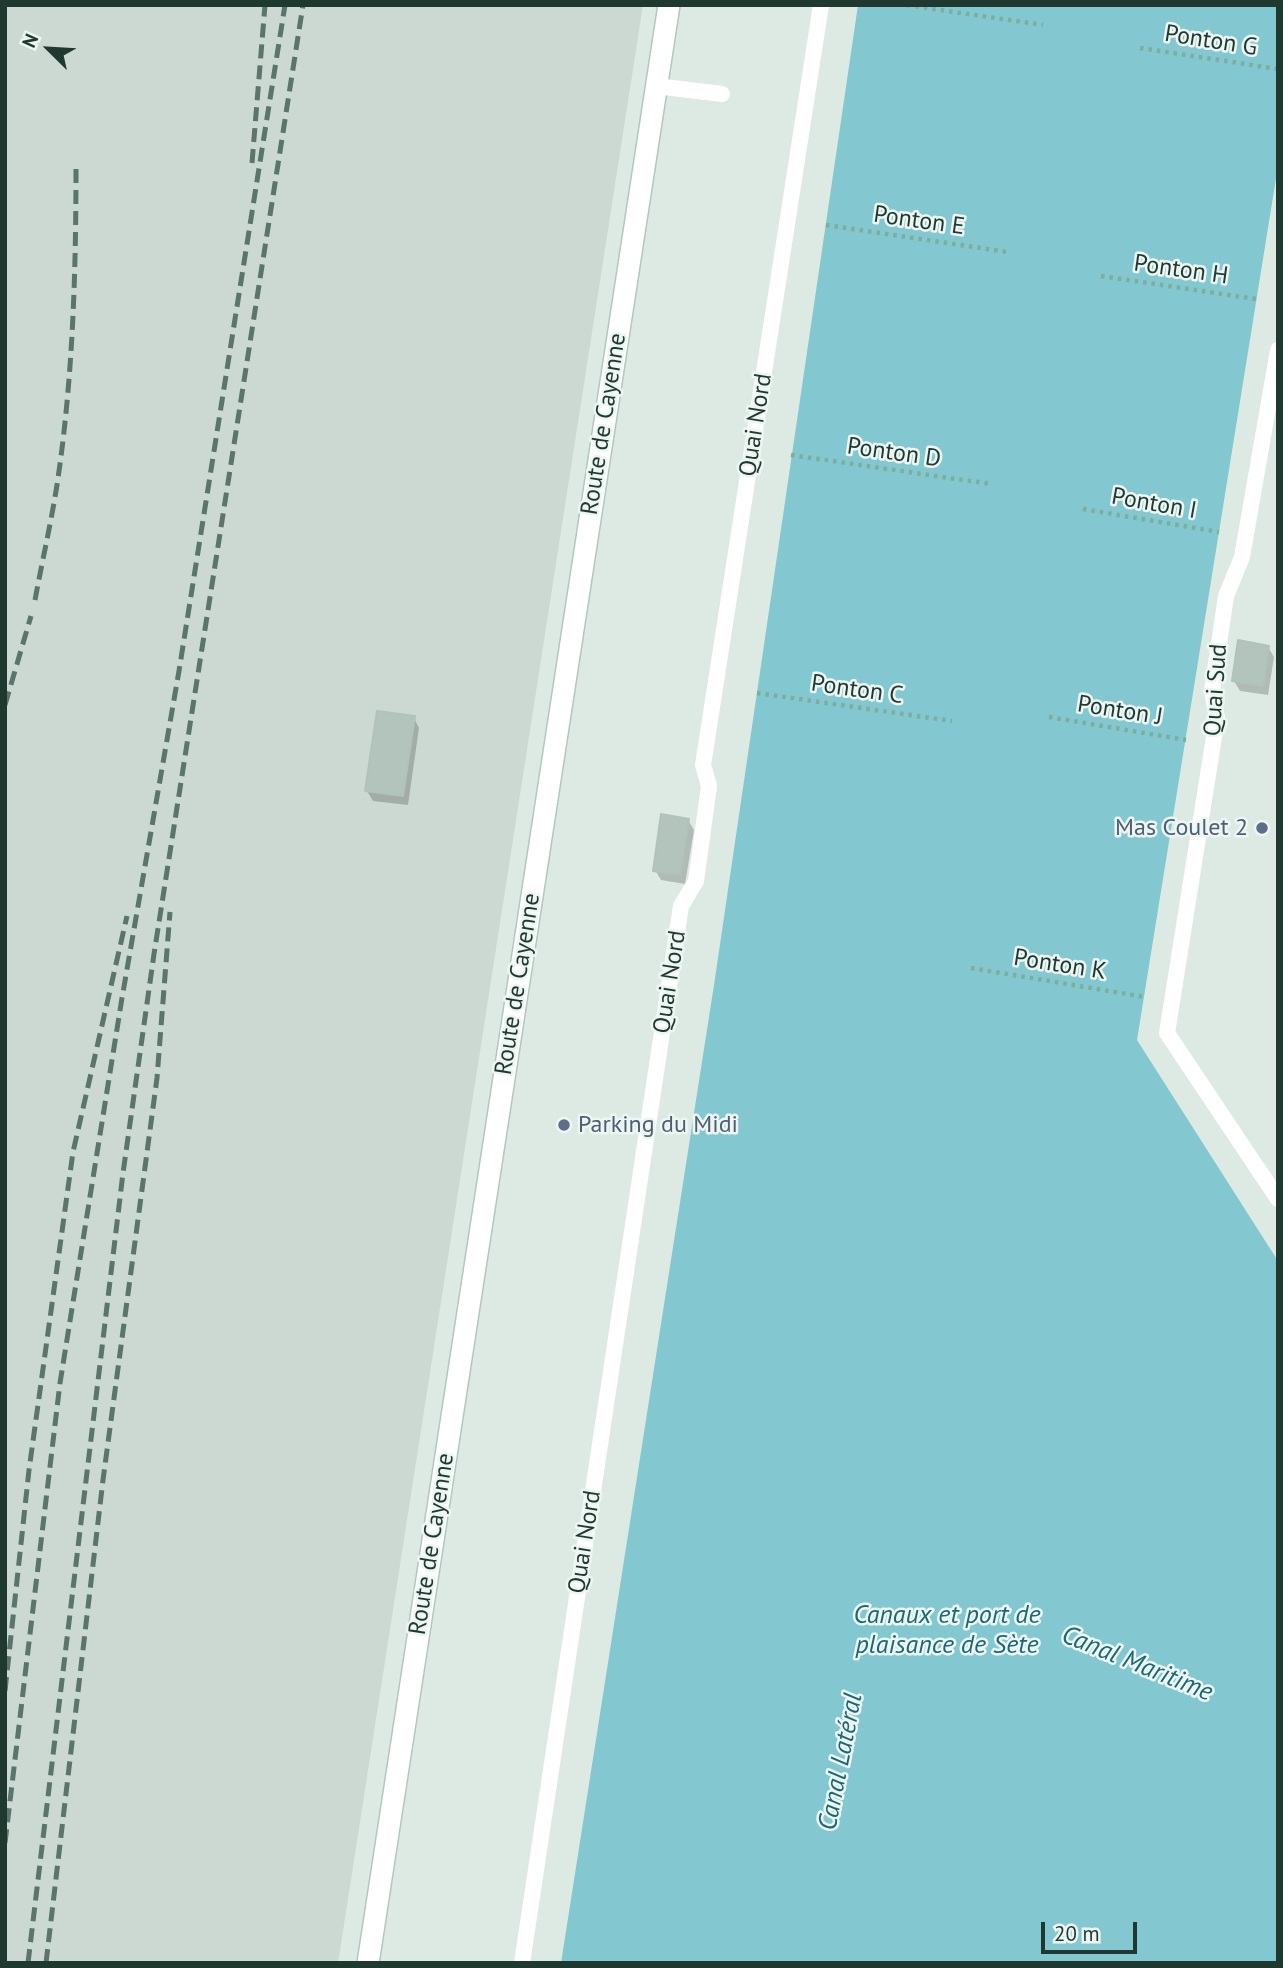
<!DOCTYPE html>
<html>
<head>
<meta charset="utf-8">
<style>
	body { margin:0 }
	#map { position:relative; width:1283px; height:1968px; overflow:hidden; background:#ddeae4; font-family:"PT Sans",sans-serif }
	canvas { display:block }
	.frame { position:absolute; inset:0; border:7px solid #1f3931; pointer-events:none }
	.north { position:absolute; left:14px; top:14px; width:70px; height:70px; -webkit-text-stroke:5px #edf6f2; paint-order:stroke; rotate:294deg; font-size:19px; font-weight:700; line-height:28px; text-align:center; color:#1f3931 }
	.north::after { content:''; display:block; margin:auto; width:24px; height:32px; background:#1f3931; clip-path:polygon(50% 0,100% 100%,50% 72%,0 100%) }
	.scale { position:absolute; left:1041px; top:1922px; width:96px; height:32px; box-sizing:border-box; border:4px solid #1f3931; border-top:0; padding-left:9px; font-size:21px; line-height:24px; white-space:nowrap; color:#1f3931; -webkit-text-stroke:5px #edf6f2; paint-order:stroke }
</style>
</head>
<body>
<div id="map">
<canvas width="1283" height="1968"></canvas>
<div class="frame"></div>
<div class="north">N</div>
<div class="scale">20 m</div>
</div>
<script>
const c = document.querySelector('canvas').getContext('2d');
c.lineJoin = 'round';
function fillPath(path, color) { c.fillStyle = color; c.fill(path, 'evenodd'); }
function strokePath(path, color, width, dash) { c.strokeStyle = color; c.lineWidth = width; c.lineCap = dash ? 'butt' : 'round'; c.setLineDash(dash || []); c.stroke(path); }
function label(font, color, halo, rows, align = 'center') {
  c.font = font + ' "PT Sans",sans-serif'; c.lineWidth = 5; c.setLineDash([]); c.textBaseline = 'middle'; c.strokeStyle = halo; c.fillStyle = color; for (const [text, x, y, turn = 0] of rows) {
    c.save(); c.translate(x, y); c.rotate((+turn || 0) * Math.PI / 180); c.textAlign = isNaN(turn) ? turn : align; if (halo) c.strokeText(text, 0, 0); c.fillText(text, 0, 0); c.restore();
  }
}
fillPath(new Path2D(`
	M5 5H643L338 1963H5Z`), '#cbd9d2');
fillPath(new Path2D(`
	M858 5H1278V166L1137 1040 1278 1261V1963H561L714 985Z`), '#83c8d1');
fillPath(new Path2D(`
	M1268 647 1274 657 1268 695 1240 691 1234 681Z
	M414 718 419 728 408 805 373 801 367 791Z
	M688 820 694 830 685 884 661 880 655 870Z`), '#0003');
const building = new Path2D(`
	M1238 640 1269 646 1263 686 1232 681Z
	M377 711 415 716 403 796 365 791Z
	M661 814 689 819 680 875 653 871Z`);
fillPath(building, '#b3c4bc');
strokePath(building, '#b0c3ba', 2);
const secondary = new Path2D(`
	M368 1963 669 5`);
strokePath(secondary, '#b0c9bf', 24);
strokePath(new Path2D(`
	M907 5 1043 25
	M1140 48 1278 69
	M826 225 1007 252
	M1101 276 1256 299
	M791 455 991 484
	M1083 509 1219 532
	M757 693 952 721
	M1049 717 1186 740
	M971 968 1145 997`), '#7dae9d', 4.5, [3.5, 5]);
strokePath(new Path2D(`
	M656 86 722 94
	M1278 350 1242 557 1226 596 1212 691 1217 718 1167 1033 1278 1199
	M522 1963 681 906 696 881 709 786 703 765 821 5`), '#fff', 16);
strokePath(secondary, '#fff', 21);
strokePath(new Path2D(`
	M252 163 265 5
	M35 600C42 562 51 523 57 485 73 379 76 272 76 165
	M5 705 31 616
	M5 1691 29 1470 73 1152 127 916
	M5 1843 60 1383 122 998 179 671 285 5
	M28 1963 123 1173 154 954 303 5
	M46 1963 103 1480 157 1078 170 912`), '#59756c', 5, [14, 7]);
for (const [x, y, r, color] of [
	[1262,828,7,"#5c6f8a"],
	[564,1125,7,"#5c6f8a"]
]) { const dot = new Path2D(); dot.arc(x, y, r, 0, 2 * Math.PI); c.fillStyle = color; c.fill(dot); strokePath(dot, '#edf6f2', 2.5); }
label('24px', '#1f3931', '#edf6f2', [
	["Ponton G",1211,41,9],
	["Ponton E",919,221,8],
	["Ponton H",1181,270,8],
	["Route de Cayenne",604,424,-81],
	["Quai Nord",756,425,-81],
	["Ponton D",894,453,8],
	["Ponton I",1154,504,10],
	["Ponton C",857,690,8],
	["Quai Sud",1216,690,-86],
	["Ponton J",1120,711,9],
	["Ponton K",1060,965,9],
	["Quai Nord",670,982,-81],
	["Route de Cayenne",518,984,-81],
	["Quai Nord",585,1542,-81],
	["Route de Cayenne",432,1544,-81]
]);
label('24px', '#4e5e75', '#edf6f2', [
	["Mas Coulet 2",1248,828],
	["Parking du Midi",578,1125,"left"]
], 'right');
label('italic 26px', '#196975', '#edf6f2', [
	["Canaux et port de",947,1616],
	["plaisance de Sète",947,1646],
	["Canal Maritime",1137,1664,22],
	["Canal Latéral",841,1762,-79]
]);
</script>
</body>
</html>
